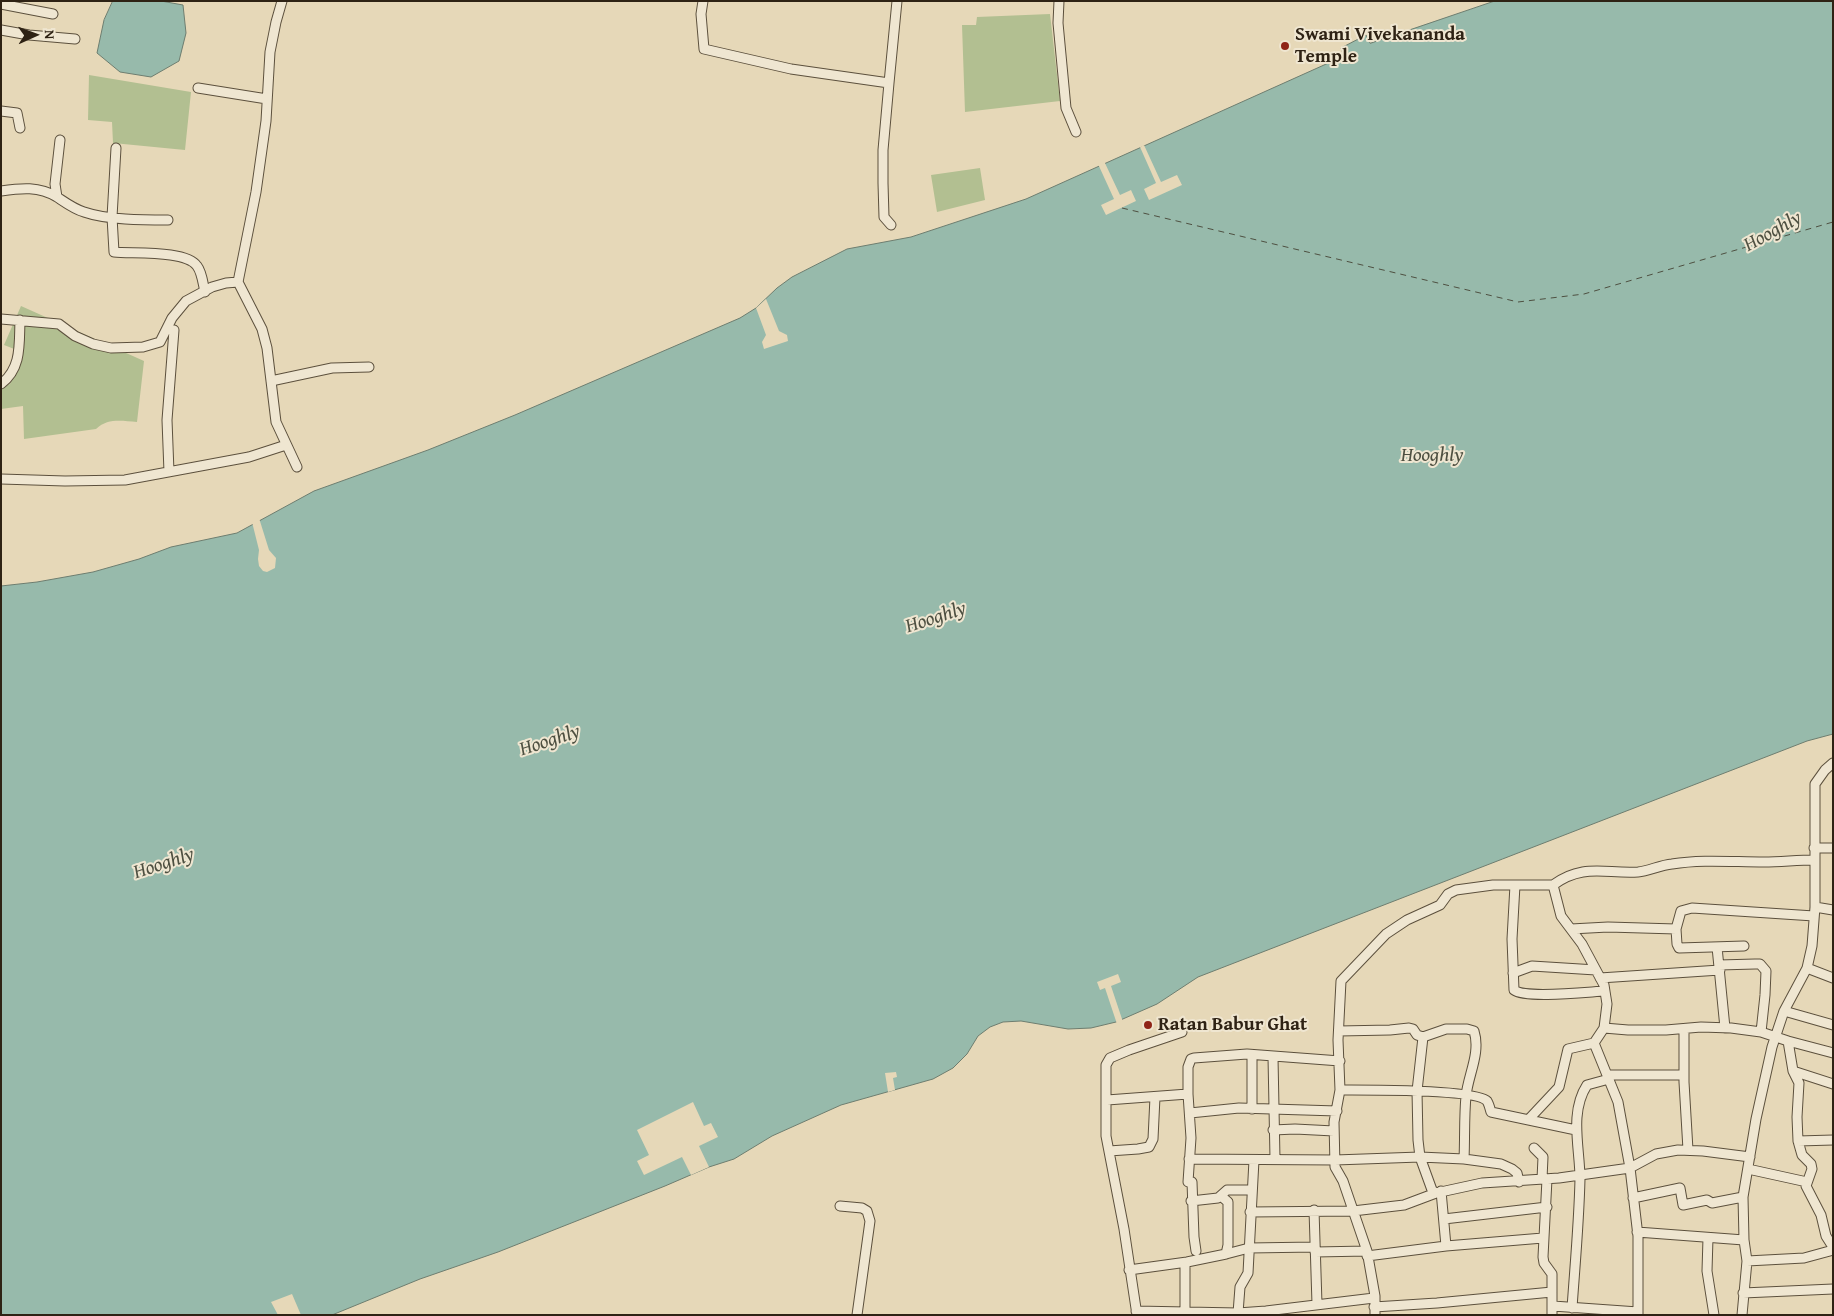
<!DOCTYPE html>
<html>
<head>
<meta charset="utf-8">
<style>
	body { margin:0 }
	#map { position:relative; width:1834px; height:1316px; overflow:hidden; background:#e6d8b8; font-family:"Gentium Book Plus",serif }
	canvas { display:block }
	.frame { position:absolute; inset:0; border:2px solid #2e2214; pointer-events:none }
	.north { position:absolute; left:10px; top:10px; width:50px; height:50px; -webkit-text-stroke:4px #efe6d1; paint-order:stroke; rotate:88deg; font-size:14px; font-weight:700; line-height:20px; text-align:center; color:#2e2214 }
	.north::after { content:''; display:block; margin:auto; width:18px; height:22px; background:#2e2214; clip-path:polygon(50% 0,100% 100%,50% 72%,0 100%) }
</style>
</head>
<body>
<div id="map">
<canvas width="1834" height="1316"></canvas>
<div class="frame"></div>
<div class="north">N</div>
</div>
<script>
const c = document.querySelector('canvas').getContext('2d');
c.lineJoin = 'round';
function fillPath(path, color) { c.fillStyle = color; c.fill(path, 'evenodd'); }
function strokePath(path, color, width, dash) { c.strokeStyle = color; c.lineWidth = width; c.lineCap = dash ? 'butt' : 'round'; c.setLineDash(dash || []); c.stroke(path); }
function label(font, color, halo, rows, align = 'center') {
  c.font = font + ' "Gentium Book Plus",serif'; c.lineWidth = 4; c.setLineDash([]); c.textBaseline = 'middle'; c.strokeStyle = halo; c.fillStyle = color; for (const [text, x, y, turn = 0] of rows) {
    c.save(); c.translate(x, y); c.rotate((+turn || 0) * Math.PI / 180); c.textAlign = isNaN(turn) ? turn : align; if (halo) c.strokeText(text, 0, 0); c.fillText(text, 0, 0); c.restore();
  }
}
fillPath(new Path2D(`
	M1050 14 1060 101 965 112 962 25H976L977 17Z
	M89 75 191 92 185 150 113 143 112 122 88 120Z
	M980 168 985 200 937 212 931 175Z
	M21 306 144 361 137 422C121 421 108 418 96 429L24 439 23 406 1 409V387L10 384 22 352 4 345Z`), '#b2bf91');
const water = new Path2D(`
	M113 1H161L183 5 186 33 179 61 151 77 120 72 97 53 104 20Z
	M1495 1H1833V734L1807 741 1198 977 1157 1004 1116 1022 1091 1028 1068 1029 1021 1021 1003 1022 990 1027 978 1036 967 1054 953 1068 933 1079 841 1105 772 1136 734 1159 709 1167 665 1186 498 1252 420 1279 332 1315H1V586L37 582 93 572 139 559 171 547 237 533 314 491 428 450 515 415 740 318 756 308 777 288 792 277 847 249 911 237 1026 199 1344 56 1341 48 1366 35 1370 43Z`);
fillPath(water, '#97baab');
strokePath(water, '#6d7d6f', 1);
fillPath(new Path2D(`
	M1144 145 1161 182 1177 175 1182 185 1149 200 1144 189 1156 183 1140 147Z
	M1104 161 1120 195 1131 190 1136 201 1106 215 1101 205 1114 199 1098 164Z
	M766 299 779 331 787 335 788 341 764 349 762 342 766 335 756 308Z
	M259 518 269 550 276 558 275 568 267 572 263 571 259 566 258 559 259 550 252 522Z
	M1118 974 1121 982 1111 986 1123 1022 1117 1024 1105 988 1100 990 1097 982Z
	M896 1072 897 1077 893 1078 895 1090 888 1092 885 1073Z
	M693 1102 704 1126 711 1123 718 1137 699 1146 709 1167 691 1175 682 1157 644 1175 637 1161 649 1155 637 1130Z
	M292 1294 301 1315H278L271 1302Z`), '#e6d8b8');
strokePath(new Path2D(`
	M1122 208 1518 302 1584 294 1833 222`), '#4e5041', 1, [6, 5]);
const minor = new Path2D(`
	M282 1 276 22 270 52 266 121 256 192 238 282 262 329 267 348 276 422 297 467
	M703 1 701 14 704 49 791 69 889 83 883 150V183L884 217 891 225
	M1059 1 1058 23 1066 108 1076 132
	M1 4 53 14
	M1 30 29 35 75 39
	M889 83 897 1
	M198 88 267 99
	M1 111 17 113 20 128
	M116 148 112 217 114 252C133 254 186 250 197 266 202 272 203 284 205 292
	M1 191C21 188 39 186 57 197 66 203 74 209 84 212 107 220 143 220 168 220
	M57 197 55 184 60 140
	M1 319 59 324 75 336 93 344 111 348 143 347 160 342 172 318 186 301 212 287 226 283 238 282
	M271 381 332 368 369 367
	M1 384C22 368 19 344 20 320
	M169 472 167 420 174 330
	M1 479 65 481 125 480 249 457 286 445
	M1814 848H1833
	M1515 885 1512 939 1514 990C1526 999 1587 992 1605 991
	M1815 907 1833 910
	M1571 929 1608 927 1676 929 1677 944 1679 948 1744 946
	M1676 929 1681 911 1692 908 1814 916
	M1717 947 1725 1028
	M1719 965 1755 964H1760L1766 971 1765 995 1761 1032
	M1807 968 1833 978
	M1513 973 1532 966 1596 970
	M1600 978 1720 970
	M1784 1011 1833 1025
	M1604 1028 1628 1030H1666L1701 1027 1731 1028 1761 1032 1788 1041 1793 1071 1799 1083 1797 1117 1798 1141 1802 1155 1811 1164 1812 1169 1806 1186 1821 1215 1826 1236 1833 1247
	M1684 1029V1082L1688 1150
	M1339 1031 1390 1030 1409 1028 1413 1029 1417 1035 1423 1037 1446 1029H1467L1474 1031C1481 1053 1468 1075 1466 1096 1464 1117 1465 1138 1464 1159
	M1423 1037 1417 1091 1418 1140 1420 1157 1432 1190 1436 1193
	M1788 1041 1833 1053
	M1273 1057 1275 1159
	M1793 1071 1833 1084
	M1607 1075H1684
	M1340 1090C1361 1090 1476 1089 1487 1101 1489 1104 1490 1109 1491 1112L1576 1130
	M1107 1100 1188 1094V1067L1191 1059 1194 1058 1247 1054 1340 1061
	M1252 1109V1055
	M1190 1113 1239 1108 1337 1111
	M1529 1119 1559 1087 1568 1049 1594 1043
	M1273 1130 1295 1129 1334 1131
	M1798 1141 1833 1140
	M1534 1148 1543 1157 1542 1179
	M1109 1151 1138 1149 1149 1147 1153 1139 1155 1097
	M1189 1159 1335 1160 1420 1157 1464 1159 1501 1164 1512 1169 1517 1173 1519 1182
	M1748 1169 1807 1182
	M1547 1179 1543 1257 1544 1263 1552 1274V1315
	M1188 1182 1191 1138 1188 1094
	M1192 1182 1194 1237 1196 1251
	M1441 1191 1446 1246
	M1633 1198 1680 1188 1683 1205 1707 1200 1712 1203 1743 1197
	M1191 1201 1218 1198 1227 1190H1251
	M840 1206 862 1208 867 1211 870 1221 857 1315
	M1314 1210 1317 1304
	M1250 1212 1353 1211 1404 1205 1436 1193 1482 1183 1559 1178 1630 1168 1656 1154 1678 1150 1703 1151 1750 1157
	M1444 1219 1547 1207
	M1637 1232 1744 1240
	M1708 1238 1707 1271 1714 1315
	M1315 1252 1367 1251
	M1226 1254 1249 1248 1315 1247
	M1367 1256 1446 1246 1543 1238
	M1747 1261 1804 1258 1833 1250
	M1185 1263V1311
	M1129 1270 1187 1262 1226 1254 1228 1245V1202L1221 1196
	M1743 1293 1833 1289
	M1553 1306 1638 1312
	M1374 1307 1437 1303 1552 1292
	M1572 1308C1575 1265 1579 1222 1580 1179 1580 1148 1569 1113 1587 1085L1609 1079
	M1136 1311 1238 1313 1266 1311 1374 1298
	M1238 1313 1240 1287 1248 1273 1254 1160
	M1137 1315 1124 1229 1106 1136V1065L1110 1058 1129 1050 1182 1032
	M1375 1315V1296L1367 1251 1343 1181 1335 1167 1334 1122 1340 1090 1338 1040 1341 981 1386 934 1407 920 1440 905 1448 894 1456 890 1493 885H1553
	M1638 1315V1236L1630 1168 1618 1102 1594 1043 1604 1028 1607 1004 1604 985 1582 944 1561 916 1553 885C1583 863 1605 874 1638 872 1649 871 1660 865 1672 864 1702 859 1733 862 1764 862 1781 862 1797 860 1814 860
	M1742 1315 1747 1261 1744 1240 1743 1197 1756 1119 1772 1047 1784 1011 1807 968 1812 946 1815 907V784L1825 770 1833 763`);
strokePath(minor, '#5c503d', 11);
strokePath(minor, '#efe6d1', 9);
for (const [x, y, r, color] of [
	[1285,46,5,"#8f2418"],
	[1148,1025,5,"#8f2418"]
]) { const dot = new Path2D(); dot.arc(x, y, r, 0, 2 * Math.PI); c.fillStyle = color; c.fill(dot); strokePath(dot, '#efe6d1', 2); }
label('bold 19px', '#2e2214', '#efe6d1', [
	["Swami Vivekananda",1295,35],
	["Temple",1295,57],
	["Ratan Babur Ghat",1158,1025]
], 'left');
label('italic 20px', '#4e5041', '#efe6d1', [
	["Hooghly",1773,232,-29],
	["Hooghly",1432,456],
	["Hooghly",936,618,-18],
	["Hooghly",550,741,-18],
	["Hooghly",164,864,-18]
]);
</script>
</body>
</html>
